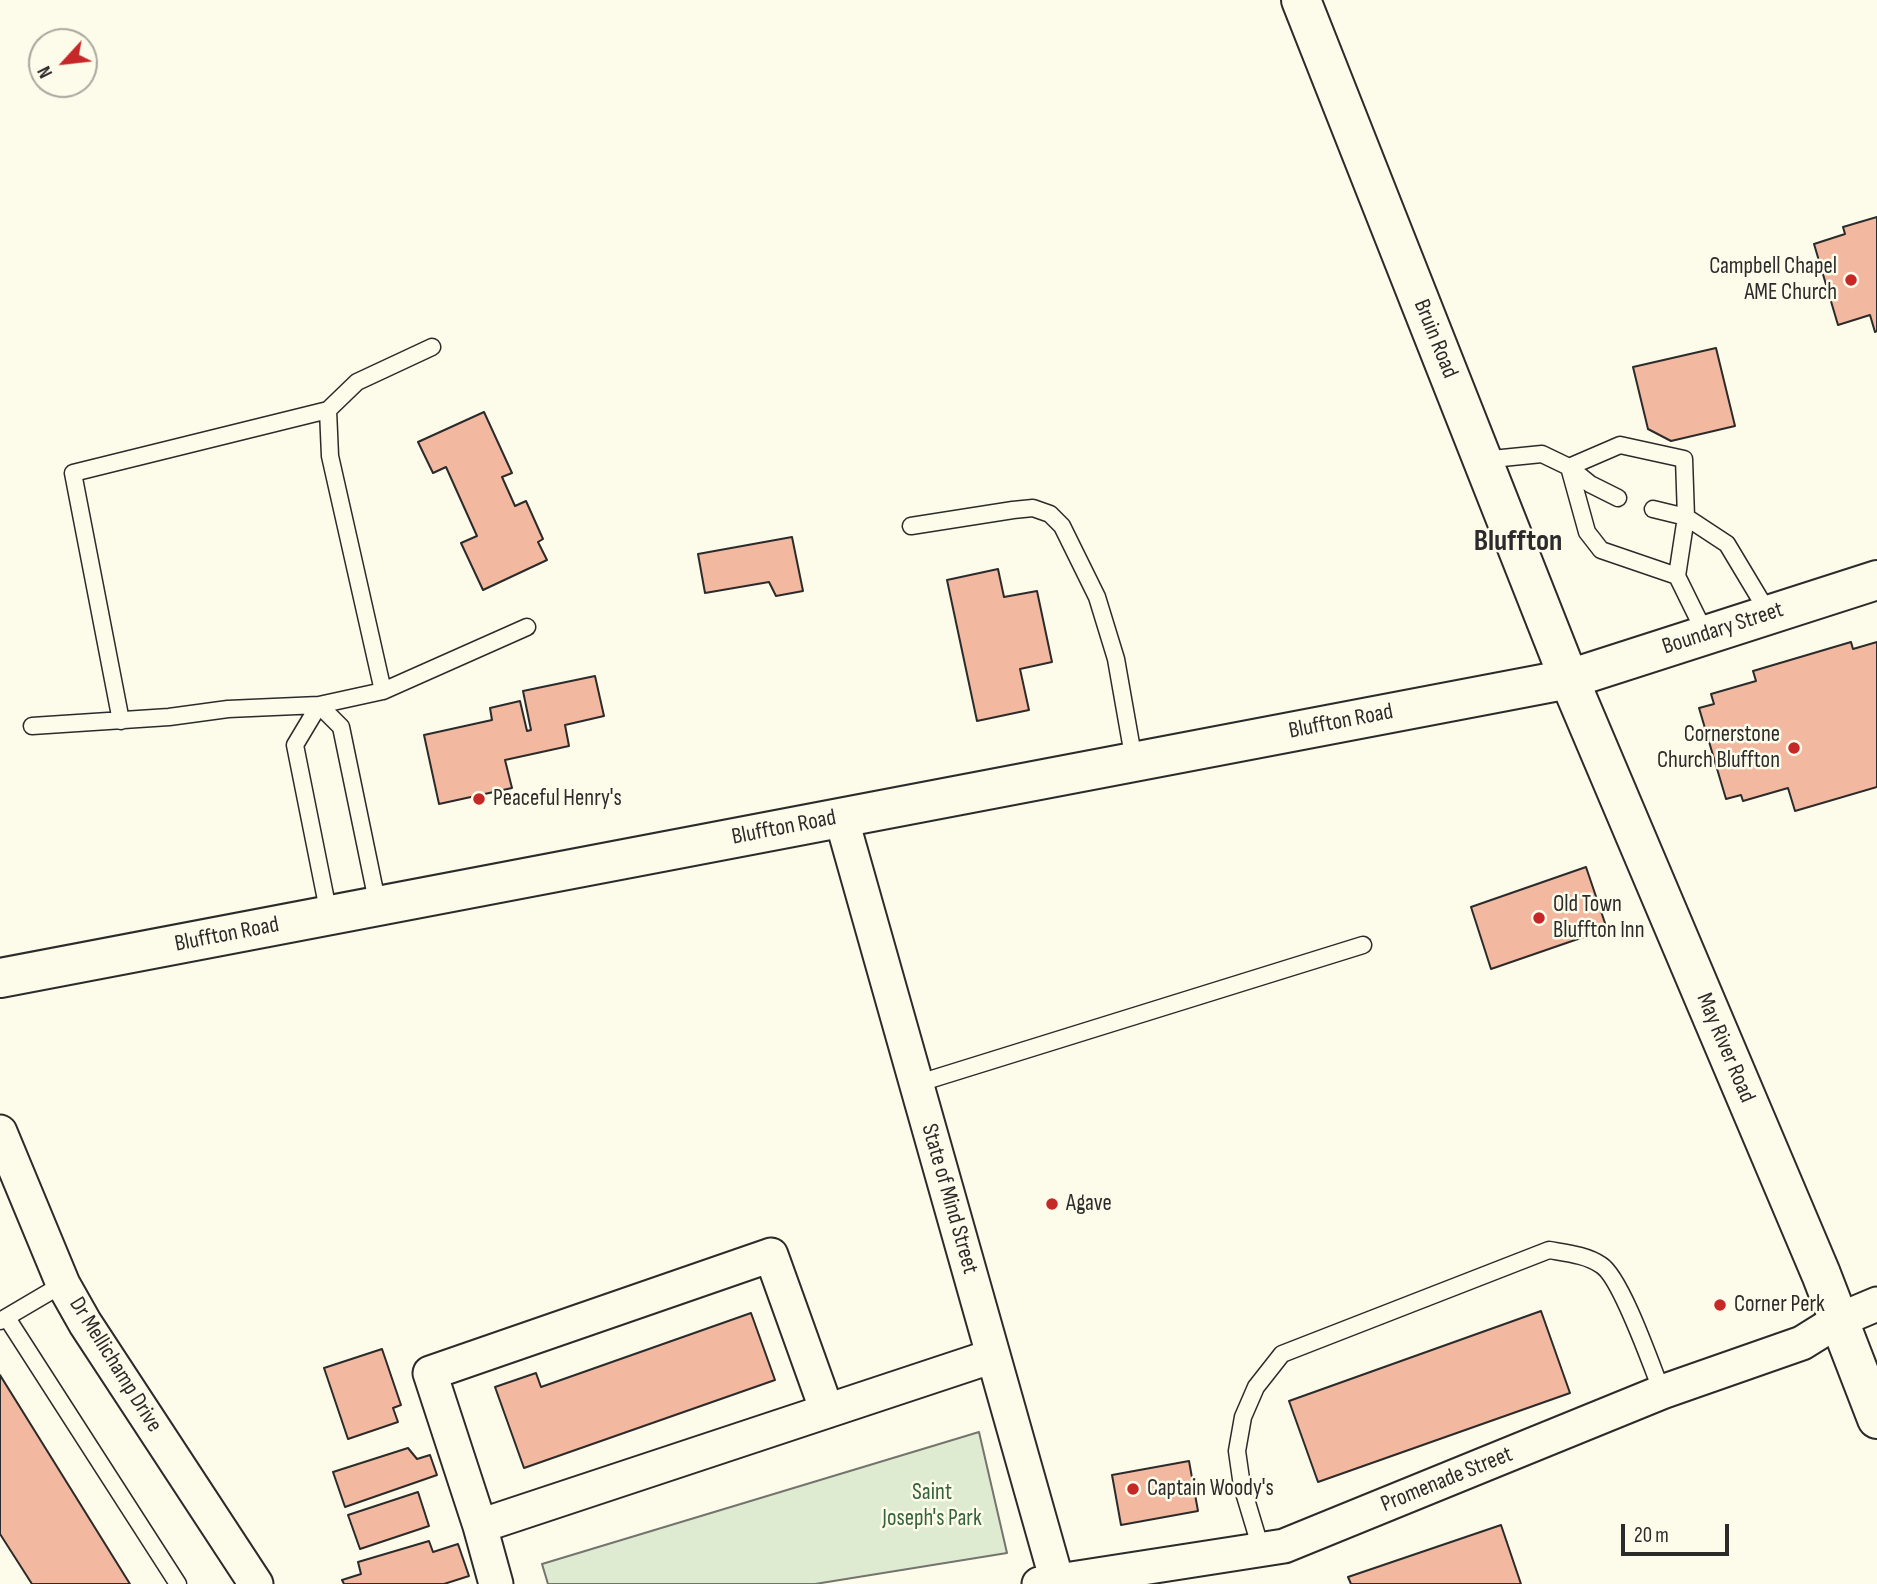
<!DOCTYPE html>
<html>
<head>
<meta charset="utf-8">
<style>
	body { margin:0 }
	#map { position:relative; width:1877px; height:1584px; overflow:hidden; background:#fdfbea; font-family:"Sofia Sans Condensed",sans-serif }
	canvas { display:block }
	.north { position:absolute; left:28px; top:28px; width:70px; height:70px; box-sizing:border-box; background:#fdfbea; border:2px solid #a9a89e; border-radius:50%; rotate:243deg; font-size:19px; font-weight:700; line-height:28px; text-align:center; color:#2b2b2b }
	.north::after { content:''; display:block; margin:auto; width:24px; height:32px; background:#c62828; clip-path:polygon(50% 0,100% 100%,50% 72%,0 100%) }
	.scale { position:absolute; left:1621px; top:1524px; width:108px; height:32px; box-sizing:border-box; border:4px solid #2b2b2b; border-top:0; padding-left:9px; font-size:21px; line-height:24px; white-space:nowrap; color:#2b2b2b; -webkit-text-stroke:5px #fdfbea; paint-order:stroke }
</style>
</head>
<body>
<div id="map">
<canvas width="1877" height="1584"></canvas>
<div class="north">N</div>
<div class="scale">20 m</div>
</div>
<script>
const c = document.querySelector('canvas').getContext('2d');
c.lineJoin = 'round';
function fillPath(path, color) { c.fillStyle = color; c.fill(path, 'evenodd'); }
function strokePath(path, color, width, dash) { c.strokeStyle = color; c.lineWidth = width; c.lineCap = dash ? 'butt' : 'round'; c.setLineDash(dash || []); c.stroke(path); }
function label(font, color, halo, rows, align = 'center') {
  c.font = font + ' "Sofia Sans Condensed",sans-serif'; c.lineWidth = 5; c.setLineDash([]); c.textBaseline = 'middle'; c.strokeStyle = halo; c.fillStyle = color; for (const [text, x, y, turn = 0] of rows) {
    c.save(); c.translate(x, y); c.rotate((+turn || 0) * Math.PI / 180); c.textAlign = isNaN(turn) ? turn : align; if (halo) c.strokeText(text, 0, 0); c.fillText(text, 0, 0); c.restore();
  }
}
const green = new Path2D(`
	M979 1432 1007 1553 815 1584H548L542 1564Z`);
fillPath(green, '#deebd1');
strokePath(green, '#74746e', 2);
const building = new Path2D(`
	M1877 217V331L1875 332 1870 315 1838 325 1814 244 1845 234 1843 227Z
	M1716 348 1735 426 1671 441 1648 429 1633 367Z
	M484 412 512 473 502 477 515 506 526 501 543 539 538 542 547 560 483 590 461 543 477 536 446 467 433 473 418 442Z
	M792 537 803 591 776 596 769 582 705 593 698 554Z
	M998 569 1004 597 1037 591 1052 662 1020 669 1029 710 977 721 947 580Z
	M1851 642 1853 649 1877 642V787L1795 811 1788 788 1743 801 1741 795 1726 799 1699 708 1714 704 1711 694 1756 681 1753 671Z
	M595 676 604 716 565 725 569 746 505 760 512 788 439 804 424 735 492 720 490 708 520 701 527 731 531 730 523 691Z
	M1586 867 1607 929 1491 969 1471 907Z
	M1541 1311 1570 1393 1318 1482 1289 1401Z
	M751 1313 775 1380 524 1468 495 1387 536 1373 541 1387Z
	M382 1349 401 1405 393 1408 398 1422 348 1439 324 1368Z
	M0 1375 130 1584H32L0 1534Z
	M408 1448 417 1459 430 1455 437 1475 345 1507 333 1472Z
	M1189 1461 1198 1511 1121 1525 1112 1475Z
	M418 1492 429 1526 360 1549 348 1515Z
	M1501 1525 1521 1584H1351L1348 1577Z
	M429 1541 433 1552 458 1544 469 1576 444 1584H344L342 1580 361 1574 358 1562Z`);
fillPath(building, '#f2b8a0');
strokePath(building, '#2b2b2b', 2);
const service = new Path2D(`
	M1482 460 1542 454 1569 467 1590 484 1618 498
	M1653 509 1686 517 1677 576 1706 635
	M911 526 1013 510 1033 508 1050 514 1062 526 1097 597 1116 659 1134 761
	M1677 576 1601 550 1587 532 1569 467 1620 445 1684 459 1686 517 1727 544 1769 614
	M383 691 527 627
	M121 721 73 473 328 410
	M32 726 169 717 228 709 319 705 383 691 330 456 328 410 357 382 432 347
	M329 915 295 745 319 705 341 727 378 906
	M916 1084 1363 945
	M7 1318 178 1584
	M0 1321 63 1284
	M1261 1549 1242 1486 1237 1451 1243 1417 1256 1387 1282 1354 1549 1250C1566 1253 1587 1255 1601 1265 1621 1277 1652 1367 1662 1392`);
const minor = new Path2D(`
	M841 817 1057 1581
	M0 1132 63 1284 85 1323 256 1584
	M480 1526 430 1373 771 1255 827 1411
	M496 1584 480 1526 993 1356
	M1039 1584 1284 1546 1662 1392 1802 1343 1839 1320 1877 1304`);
const tertiary = new Path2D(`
	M1569 679 1877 580`);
const secondary = new Path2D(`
	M1301 0 1569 679`);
const primary = new Path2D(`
	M0 978 1569 679 1821 1274 1877 1419`);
strokePath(service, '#2b2b2b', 19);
strokePath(minor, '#2b2b2b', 37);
strokePath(tertiary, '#2b2b2b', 42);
strokePath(secondary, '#2b2b2b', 42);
strokePath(primary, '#2b2b2b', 42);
strokePath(service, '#fdfbea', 16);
strokePath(minor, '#fdfbea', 33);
strokePath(tertiary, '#fdfbea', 38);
strokePath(secondary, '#fdfbea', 38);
strokePath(primary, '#fdfbea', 38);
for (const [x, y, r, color] of [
	[1851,280,7,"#c62828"],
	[1794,748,7,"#c62828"],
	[479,799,7,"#c62828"],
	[1539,918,7,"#c62828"],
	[1052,1204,7,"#c62828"],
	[1720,1305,7,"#c62828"],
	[1133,1489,7,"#c62828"]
]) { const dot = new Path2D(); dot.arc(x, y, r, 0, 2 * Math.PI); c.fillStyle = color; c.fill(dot); strokePath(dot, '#fdfbea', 2.5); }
label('23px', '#2b2b2b', '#fdfbea', [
	["Campbell Chapel",1837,267,"right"],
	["AME Church",1837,293,"right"],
	["Cornerstone",1780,735,"right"],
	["Church Bluffton",1780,761,"right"],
	["Peaceful Henry's",493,799],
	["Old Town",1553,905],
	["Bluffton Inn",1553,931],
	["Agave",1066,1204],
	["Corner Perk",1734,1305],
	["Captain Woody's",1147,1489]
], 'left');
label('23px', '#2b2b2b', '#fdfbea', [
	["Bruin Road",1435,339,68],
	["Boundary Street",1723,629,-18],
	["Bluffton Road",1341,722,-11],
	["Bluffton Road",784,828,-11],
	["Bluffton Road",227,935,-11],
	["May River Road",1725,1048,67],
	["State of Mind Street",949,1199,74],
	["Dr Mellichamp Drive",115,1365,58],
	["Promenade Street",1447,1480,-22]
]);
label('23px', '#34623c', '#fdfbea', [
	["Saint",932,1493],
	["Joseph's Park",932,1519]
]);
label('bold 30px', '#2b2b2b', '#fdfbea', [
	["Bluffton",1518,542]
]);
</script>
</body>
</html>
